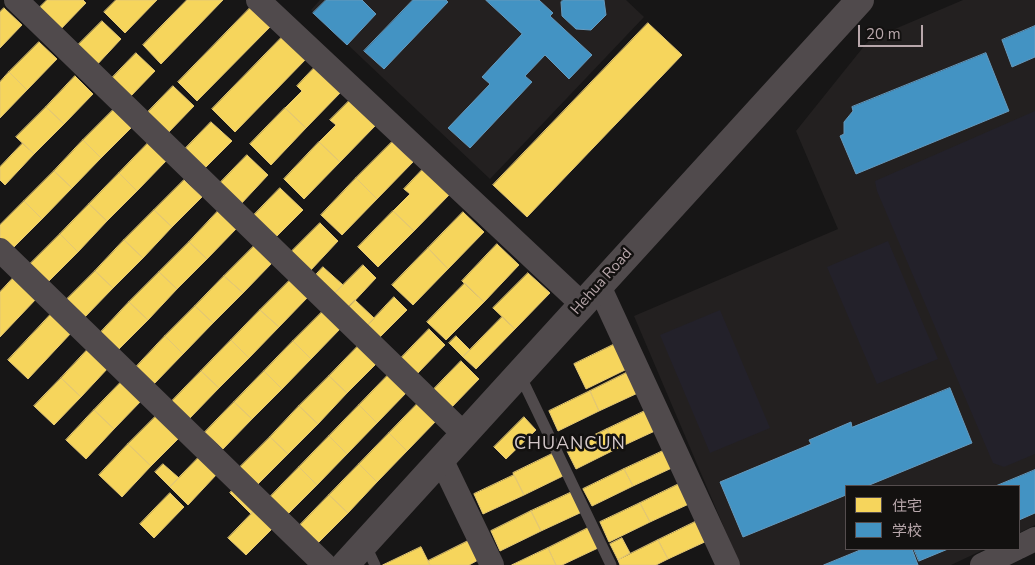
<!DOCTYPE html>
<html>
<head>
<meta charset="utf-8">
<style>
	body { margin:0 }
	#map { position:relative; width:1035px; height:565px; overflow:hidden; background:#171616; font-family:"Nunito Sans","Noto Sans SC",sans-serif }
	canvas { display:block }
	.legend { position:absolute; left:845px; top:485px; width:175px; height:65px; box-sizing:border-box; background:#131110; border:1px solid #554d4e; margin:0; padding:6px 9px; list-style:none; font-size:15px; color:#b8a7ab }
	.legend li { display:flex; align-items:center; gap:10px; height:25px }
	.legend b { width:25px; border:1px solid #554d4e }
	.scale { position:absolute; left:858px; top:25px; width:65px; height:22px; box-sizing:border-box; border:2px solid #b8a7ab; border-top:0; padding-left:6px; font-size:15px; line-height:18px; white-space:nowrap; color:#b8a7ab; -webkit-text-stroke:4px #131110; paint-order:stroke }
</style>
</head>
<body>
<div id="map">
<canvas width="1035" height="565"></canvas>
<ul class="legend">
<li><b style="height:14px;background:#f6d55c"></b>住宅</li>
<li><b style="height:14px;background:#4393c3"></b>学校</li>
</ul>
<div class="scale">20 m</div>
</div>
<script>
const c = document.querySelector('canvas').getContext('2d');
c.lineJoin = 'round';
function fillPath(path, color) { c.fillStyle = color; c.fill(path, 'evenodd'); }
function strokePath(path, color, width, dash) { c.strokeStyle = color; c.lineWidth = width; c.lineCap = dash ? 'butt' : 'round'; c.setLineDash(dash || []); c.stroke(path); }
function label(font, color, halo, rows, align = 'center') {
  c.font = font + ' "Nunito Sans",sans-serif'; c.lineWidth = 5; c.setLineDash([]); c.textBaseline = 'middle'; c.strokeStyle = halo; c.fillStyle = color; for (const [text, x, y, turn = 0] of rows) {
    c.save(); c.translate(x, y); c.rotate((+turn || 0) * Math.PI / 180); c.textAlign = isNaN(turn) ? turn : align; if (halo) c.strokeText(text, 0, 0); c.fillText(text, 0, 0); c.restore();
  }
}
fillPath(new Path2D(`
	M320 0H626L644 17 490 179 311 10Z
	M963 0H1035V525L1019 533V486H846V549H985L951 565H740L634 316 838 229 796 131 869 40Z`), '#232020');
fillPath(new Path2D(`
	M1035 111V454L1004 467 993 463 877 191 875 181Z
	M888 241 938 359 877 384 827 267Z
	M720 310 770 428 710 453 660 335Z`), '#23212a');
const homes = new Path2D(`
	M47 0H83L86 3 58 32 36 11Z
	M116 0H157L125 33 104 12Z
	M187 0H223L161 64 143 45Z
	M4 8 22 25 0 48V12Z
	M250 8 270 27 197 101 178 82Z
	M102 21 121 39 94 68 74 49Z
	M648 23 682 55 527 217 493 185Z
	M284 35 307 58 235 132 212 109Z
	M39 42 57 59 27 90 9 72Z
	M136 53 155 71 129 98 110 80Z
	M315 67 341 92 306 128 285 108 302 91 297 86Z
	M9 72 27 90 0 118V82Z
	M75 76 93 94 64 124 46 107Z
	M173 86 194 106 166 135 145 115Z
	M349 101 375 126 340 162 319 142 336 125 330 120Z
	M46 107 64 124 34 154 16 137Z
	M285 108 306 128 271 165 250 144Z
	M113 110 131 128 101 158 83 140Z
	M211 122 232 141 202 171 182 152Z
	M83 140 101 158 72 188 54 171Z
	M319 142 340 162 304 199 284 179Z
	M392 142 413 162 377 199 356 178Z
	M23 143 34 154 5 185 0 180V167Z
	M148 143 166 161 137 191 119 173Z
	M247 155 268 175 240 205 218 185Z
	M423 169 449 195 414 231 393 211 410 194 404 189Z
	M54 171 72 188 42 219 24 201Z
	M119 173 137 191 107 221 89 204Z
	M356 178 377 199 342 235 321 215Z
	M184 180 202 197 172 227 154 210Z
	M280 188 303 210 274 239 251 218Z
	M24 201 42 219 12 249 0 237V225Z
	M89 204 107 221 78 252 60 234Z
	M154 210 172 227 143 258 124 240Z
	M218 211 236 229 207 259 189 242Z
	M393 211 414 231 378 267 358 247Z
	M463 212 484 232 448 269 428 248Z
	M320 223 338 241 310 271 291 252Z
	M60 234 78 252 48 282 30 264Z
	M124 240 143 258 113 288 95 271Z
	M189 242 207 259 177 289 159 272Z
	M497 244 519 265 484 302 462 281Z
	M254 246 272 263 243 293 224 276Z
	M428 248 448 269 413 305 392 285Z
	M363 265 376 278 347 309 333 295Z
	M323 267 343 285 333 295 314 277Z
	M95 271 113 288 84 318 65 301Z
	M159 272 177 289 148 320 129 302Z
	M528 273 550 293 515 329 493 308Z
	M15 276 37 298 0 337V292Z
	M224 276 243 293 213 323 195 306Z
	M290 280 308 297 279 327 260 310Z
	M465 283 484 302 446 340 427 322Z
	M394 297 407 310 378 339 365 328Z
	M355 300 374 318 365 328 346 309Z
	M129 302 148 320 118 350 100 333Z
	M195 306 213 323 183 354 165 336Z
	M260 310 279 327 249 358 231 340Z
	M323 311 341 328 311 359 293 341Z
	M52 313 72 332 28 379 8 360Z
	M502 317 515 329 476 369 463 357Z
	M429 329 445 345 416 375 400 359Z
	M165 336 183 354 154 384 136 367Z
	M456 336 470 350 463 357 449 343Z
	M231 340 249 358 219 388 201 371Z
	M293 341 311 359 282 389 264 371Z
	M615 344 627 369 586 389 574 364Z
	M358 346 377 363 347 393 329 376Z
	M89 348 109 367 81 397 61 378Z
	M461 361 479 379 450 409 432 391Z
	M201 371 219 388 190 418 172 401Z
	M264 371 282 389 252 419 234 402Z
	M630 371 640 392 599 411 590 391Z
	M389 374 407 392 377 423 359 405Z
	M329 376 347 393 318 424 299 406Z
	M61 378 81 397 54 425 34 406Z
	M123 380 142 400 114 429 94 410Z
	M590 391 599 411 558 431 549 411Z
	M234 402 252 419 223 449 205 432Z
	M419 402 437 420 407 451 389 433Z
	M359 405 377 423 347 454 329 436Z
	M299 406 318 424 288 454 270 437Z
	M94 410 114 429 86 459 66 440Z
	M647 410 657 430 616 449 607 429Z
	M158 414 181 436 151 466 128 444Z
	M524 417 536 430 506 459 494 447Z
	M607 429 616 449 576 469 566 449Z
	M389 433 407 451 377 482 359 464Z
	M329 436 347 454 317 485 299 467Z
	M270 437 288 454 258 484 240 467Z
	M128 444 151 466 122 497 99 475Z
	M665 450 674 467 633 486 624 469Z
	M554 453 565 475 524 495 513 473Z
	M199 457 217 474 188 505 170 487Z
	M163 464 179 478 170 487 155 472Z
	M359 464 377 482 348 513 329 495Z
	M299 467 317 485 287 515 269 498Z
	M624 469 633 486 592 506 583 489Z
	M514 475 524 495 483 514 474 494Z
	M681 483 691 503 650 522 640 503Z
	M234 488 256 509 251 514 230 493Z
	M572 492 582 512 541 531 531 511Z
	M170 493 184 507 154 538 140 524Z
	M329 495 348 513 318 543 299 526Z
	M640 503 650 522 609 542 600 522Z
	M256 509 274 527 246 555 228 538Z
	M531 511 541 531 500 551 491 531Z
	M699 520 709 540 668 559 658 540Z
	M588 528 598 548 562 565H556L548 548Z
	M622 538 630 553 618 560 610 544Z
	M470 540 480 559 469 565H430L428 561Z
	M658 540 668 559 656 565H620L618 560Z
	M421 547 430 565H383Z
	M548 548 556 565H512Z`);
fillPath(homes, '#f6d55c');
strokePath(homes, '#e3c774', 1);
const schools = new Path2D(`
	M326 0H362L376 14 347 45 313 13Z
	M413 0H446L448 2 384 69 364 51Z
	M486 0H539L553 13 550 16 592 55 569 79 545 55 525 76 532 82 470 148 448 128 490 84 482 77 522 34Z
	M563 0H604L606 15 591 30 576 29 562 16 561 2Z
	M1035 26V57L1012 67 1002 40Z
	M986 53 1009 111 856 174 840 136 844 134V122L853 111 852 107Z
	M950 388 972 443 867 486H846V495L743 537 720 482 811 444 809 440 851 422 852 427Z
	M1035 470V513L1019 520V486H996Z
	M863 549H912L918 565H824Z
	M914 549H948L919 561Z`);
fillPath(schools, '#4393c3');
strokePath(schools, '#6699bc', 1);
strokePath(new Path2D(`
	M520 375 611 565
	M365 544 375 565`), '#504a4c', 11);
strokePath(new Path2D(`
	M16 0 464 434
	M258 0 582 304
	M0 250 325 565
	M599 286 728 565
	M441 459 492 565
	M1019 547 1035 539
	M982 565 1015 549`), '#504a4c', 24);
strokePath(new Path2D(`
	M345 565 860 0`), '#504a4c', 28);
label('15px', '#b8a7ab', '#131110', [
	["Hehua Road",602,282,-48]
]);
c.letterSpacing = '1px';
label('18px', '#d4c8ca', '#131110', [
	["CHUANCUN",570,445]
]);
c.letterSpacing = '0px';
</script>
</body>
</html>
